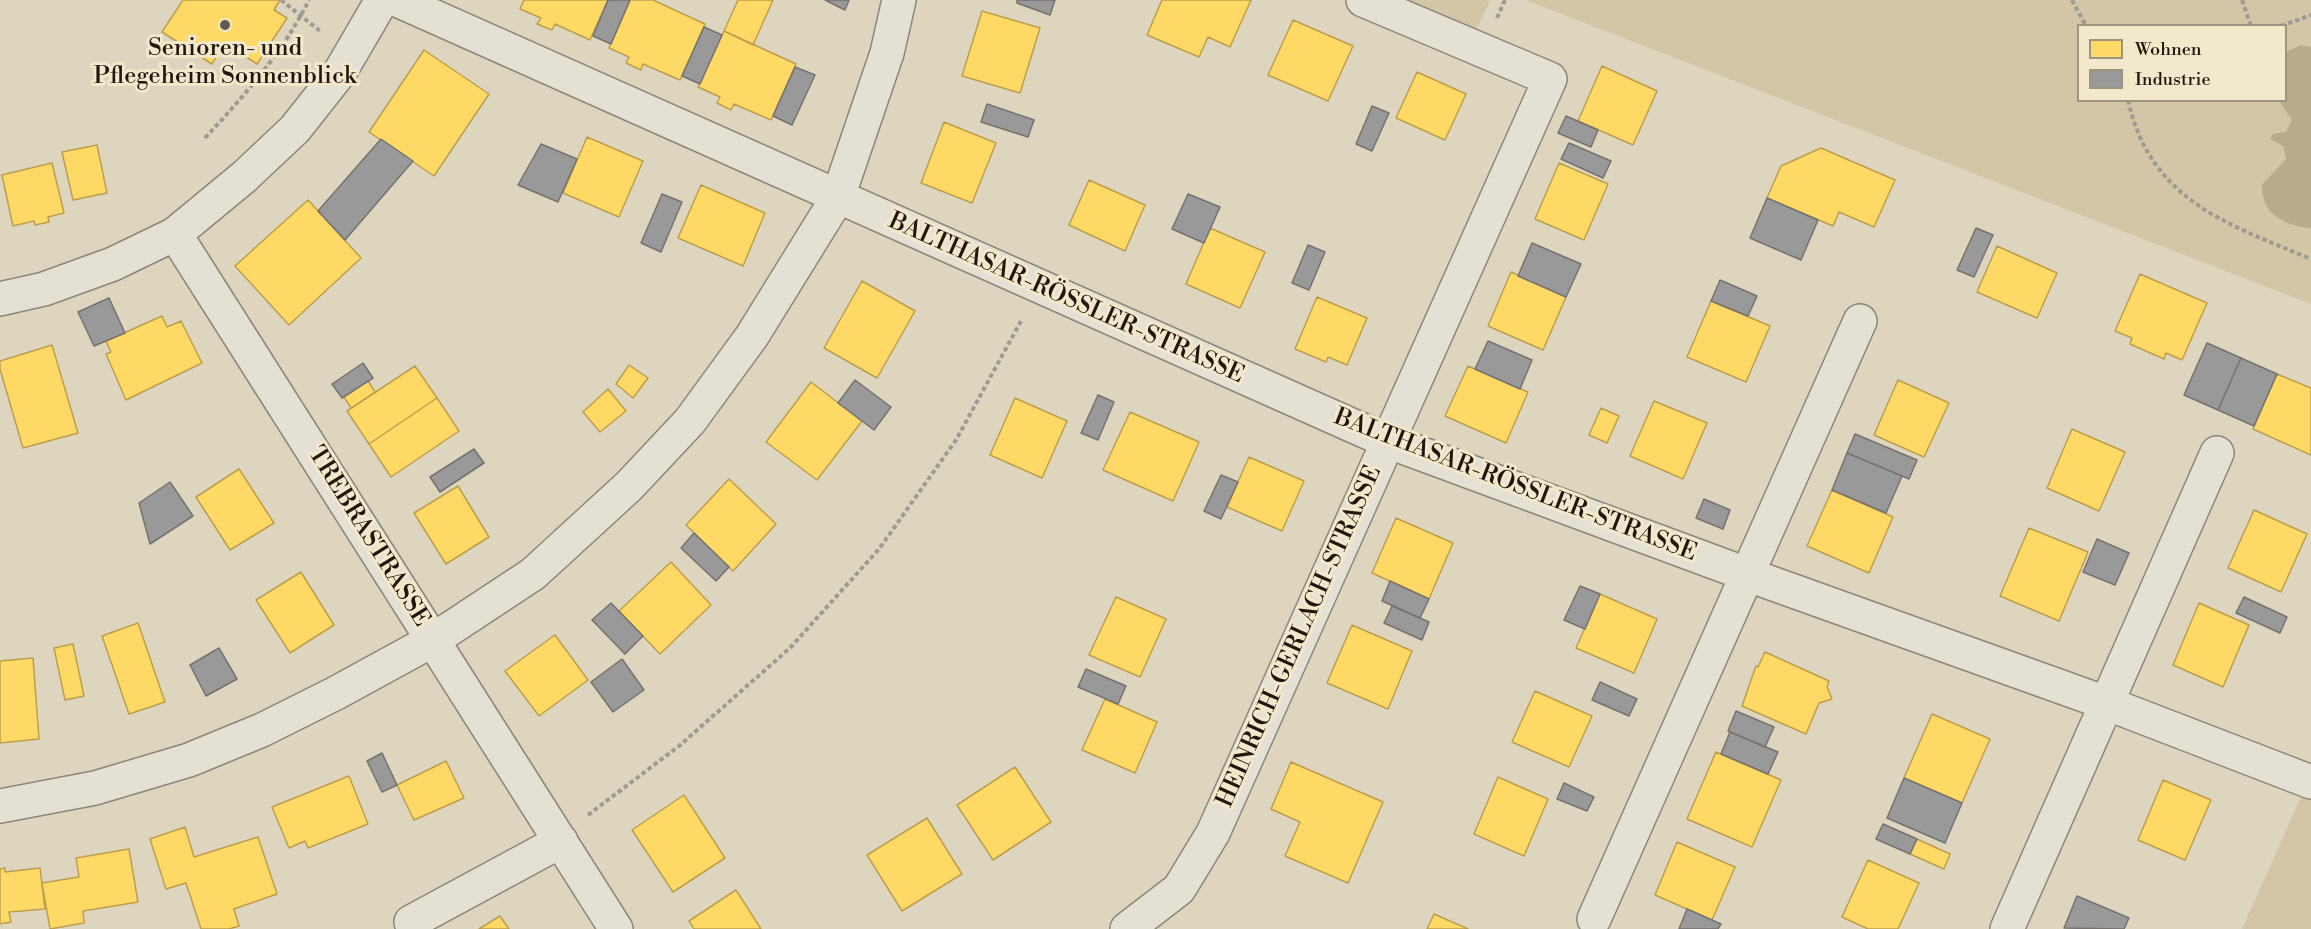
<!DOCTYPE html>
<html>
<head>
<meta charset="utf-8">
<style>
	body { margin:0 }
	#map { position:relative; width:2311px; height:929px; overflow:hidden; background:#ddd5bd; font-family:"Libre Bodoni",serif }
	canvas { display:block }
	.legend { position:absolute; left:2077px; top:24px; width:210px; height:78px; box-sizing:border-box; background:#f2e8cb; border:2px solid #9f9480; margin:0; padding:8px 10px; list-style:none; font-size:18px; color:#22160f }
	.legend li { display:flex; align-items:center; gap:12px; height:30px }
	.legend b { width:30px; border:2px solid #9f9480 }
</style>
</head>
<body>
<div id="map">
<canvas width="2311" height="929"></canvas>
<ul class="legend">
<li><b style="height:16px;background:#ffd966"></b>Wohnen</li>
<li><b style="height:16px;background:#999"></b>Industrie</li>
</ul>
</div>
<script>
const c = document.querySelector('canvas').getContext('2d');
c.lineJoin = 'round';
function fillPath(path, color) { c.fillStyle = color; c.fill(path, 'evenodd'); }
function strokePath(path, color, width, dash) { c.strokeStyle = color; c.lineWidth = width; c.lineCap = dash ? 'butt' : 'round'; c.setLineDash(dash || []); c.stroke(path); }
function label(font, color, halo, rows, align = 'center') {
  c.font = font + ' "Libre Bodoni",serif'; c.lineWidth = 6; c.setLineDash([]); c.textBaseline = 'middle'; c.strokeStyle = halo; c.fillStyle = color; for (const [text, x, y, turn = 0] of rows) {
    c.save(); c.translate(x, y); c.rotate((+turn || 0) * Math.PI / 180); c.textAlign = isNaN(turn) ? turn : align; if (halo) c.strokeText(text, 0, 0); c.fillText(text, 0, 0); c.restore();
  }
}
fillPath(new Path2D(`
	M1389 0H1490L1473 38Z
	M1526 0H2311V304L1577 20ZM2078 26H2286V100H2078Z
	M2301 797H2311V929H2242Z`), '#d2c6a6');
fillPath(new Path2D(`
	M2301 45 2311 47V228C2297 228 2272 219 2266 205 2263 200 2263 192 2261 186L2286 159 2283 146 2270 139 2273 134 2286 132 2292 120 2279 101 2286 100V52Z`), '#b7ab8d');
const homes = new Path2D(`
	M183 0H280L274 10 287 18 257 64 225 43 212 64 162 32Z
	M524 0H608L590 40 555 24 552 30 537 24 541 18 520 9Z
	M630 0H653L705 24 680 80 643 64 641 70 626 63 629 57 609 48Z
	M738 0H773L753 45 724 31Z
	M1162 0H1251L1230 47 1208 37 1199 57 1147 35Z
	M982 11 1040 28 1020 93 962 76Z
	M1293 20 1353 46 1328 101 1268 75Z
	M724 31 796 64 771 120 734 104 731 110 717 103 720 97 698 87Z
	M424 50 489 94 434 176 369 132Z
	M1602 66 1657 91 1633 145 1578 121Z
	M1417 72 1466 94 1445 140 1396 118Z
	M944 122 996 143 972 203 921 183Z
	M587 137 643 161 619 217 563 193Z
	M97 145 107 193 73 200 62 152Z
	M1821 148 1895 180 1874 227 1839 212 1833 226 1767 198 1781 166Z
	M52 163 64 213 48 217 49 222 35 225 34 221 13 226 2 175Z
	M1559 163 1608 184 1584 240 1535 219Z
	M1089 180 1145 205 1125 251 1069 225Z
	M701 185 765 213 743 266 678 238Z
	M308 200 361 258 289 325 235 266Z
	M1210 228 1265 252 1240 308 1186 284Z
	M1997 246 2057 273 2037 318 1977 292Z
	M1511 272 1566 297 1543 350 1488 326Z
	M2140 274 2207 303 2182 360 2166 353 2164 359 2130 344 2132 338 2115 331Z
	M862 281 915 311 877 378 824 348Z
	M1317 297 1367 318 1347 365 1328 357 1326 362 1295 349Z
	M1711 301 1770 326 1746 382 1687 357Z
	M162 316 167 327 181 321 202 363 126 400 106 354 111 352 106 341Z
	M52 345 78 433 23 448 0 369V361Z
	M629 365 648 378 633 398 616 384Z
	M415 366 437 398 369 444 347 411Z
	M1468 366 1528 392 1506 443 1445 416Z
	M2277 374 2311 388V455L2253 429Z
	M1898 380 1949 403 1924 457 1874 435Z
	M368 381 375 392 351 408 344 397Z
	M811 382 862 421 817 480 766 442Z
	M608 389 626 411 600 432 583 412Z
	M437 398 459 431 391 477 369 444Z
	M1015 398 1067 421 1042 478 990 455Z
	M1654 401 1707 423 1683 479 1630 456Z
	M1601 408 1619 416 1607 443 1589 435Z
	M1130 412 1199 442 1173 501 1103 470Z
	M2072 429 2125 452 2099 511 2047 488Z
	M1249 457 1304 481 1282 531 1227 507Z
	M239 469 274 523 230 550 196 497Z
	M729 479 776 524 733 571 686 525Z
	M458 486 489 537 446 564 414 513Z
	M1832 490 1893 517 1869 573 1807 546Z
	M2254 510 2307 534 2281 592 2228 568Z
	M1396 518 1453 543 1429 599 1372 573Z
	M2029 528 2088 552 2059 621 2000 596Z
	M671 562 711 605 660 654 619 611Z
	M301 572 334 625 290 653 256 600Z
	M1600 594 1657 619 1634 673 1576 648Z
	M1116 597 1166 619 1140 677 1089 655Z
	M2199 603 2249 625 2223 687 2173 665Z
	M138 623 165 702 129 714 102 636Z
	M1352 625 1412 651 1388 709 1327 683Z
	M555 635 588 680 539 716 505 671Z
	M73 644 84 696 65 700 54 648Z
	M1765 652 1829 681 1827 687 1832 699 1819 703 1806 734 1742 706 1756 666 1758 667Z
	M33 658 39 739 0 743V661Z
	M1535 691 1592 716 1569 767 1512 742Z
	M1105 699 1157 722 1135 773 1082 750Z
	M1932 714 1990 739 1962 803 1904 778Z
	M1716 752 1781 780 1752 847 1687 819Z
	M446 761 464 798 414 820 397 785Z
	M1291 762 1383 802 1348 883 1285 856 1300 822 1271 809Z
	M1015 767 1051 822 993 860 957 805Z
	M349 776 368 824 308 848 305 841 289 848 272 807Z
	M1498 777 1548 799 1524 856 1474 834Z
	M2163 780 2211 800 2185 860 2138 840Z
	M684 795 725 858 673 892 632 830Z
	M927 818 962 874 902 911 867 855Z
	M185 827 194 857 258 837 277 894 234 909 239 926 229 929H201L186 883 166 889 150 839Z
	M1917 839 1950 854 1944 869 1910 854Z
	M1677 842 1735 867 1712 920 1655 895Z
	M129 849 138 902 83 911 84 923 50 929 42 883 79 877 76 858Z
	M1868 860 1919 883 1898 929H1868L1842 917Z
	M5 868V872L40 868 45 909 9 912 11 922 0 924V869Z
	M736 890 761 929H694L689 921Z
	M1434 914 1468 929H1427Z
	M500 916 509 929H479Z`);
fillPath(homes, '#ffd966');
strokePath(homes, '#bd9e4c', 1.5);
const industry = new Path2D(`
	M608 0H630L611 44 593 36Z
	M825 0H849L845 10Z
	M1017 0H1055L1050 15 1017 3Z
	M704 27 722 35 700 84 682 76Z
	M795 67 815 75 792 125 773 116Z
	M987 104 1034 120 1028 137 981 122Z
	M1372 106 1389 113 1372 151 1356 144Z
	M1566 116 1598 130 1591 147 1558 133Z
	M381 139 413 161 345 240 318 211Z
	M1569 143 1611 161 1603 178 1561 159Z
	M541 144 577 159 558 202 518 185Z
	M662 194 682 202 661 252 641 243Z
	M1188 194 1220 207 1204 243 1172 229Z
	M1767 198 1818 220 1801 260 1750 238Z
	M1976 228 1993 235 1974 277 1957 270Z
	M1532 243 1581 264 1566 297 1518 276Z
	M1308 245 1325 252 1309 290 1292 283Z
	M1720 280 1757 296 1748 316 1711 301Z
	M109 298 125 333 94 346 78 312Z
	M1488 341 1532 360 1520 389 1475 369Z
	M2207 343 2241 358 2218 410 2184 395Z
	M2241 358 2277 374 2254 426 2218 410Z
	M363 363 373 378 342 398 332 384Z
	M855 380 891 407 874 430 838 403Z
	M1098 395 1114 402 1098 440 1081 433Z
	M1855 434 1917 460 1909 479 1847 453Z
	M474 449 484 463 440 492 430 477Z
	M1847 453 1902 476 1886 513 1832 490Z
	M1221 475 1238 482 1221 519 1204 511Z
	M170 482 193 516 150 544 139 503Z
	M1704 499 1730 510 1723 529 1696 518Z
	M694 533 729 567 716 581 681 548Z
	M2097 539 2129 553 2115 585 2083 572Z
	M1390 581 1429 599 1420 618 1382 601Z
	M1580 586 1600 594 1585 629 1564 620Z
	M2244 597 2287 617 2280 633 2236 613Z
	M611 603 643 636 625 654 592 620Z
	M1392 606 1429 622 1422 640 1384 623Z
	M219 648 237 679 206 696 190 665Z
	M622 659 644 690 613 712 591 682Z
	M1086 669 1126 686 1118 704 1078 687Z
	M1600 682 1637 699 1629 716 1592 700Z
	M1736 711 1774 727 1765 747 1728 731Z
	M1730 732 1778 752 1768 774 1721 754Z
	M382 753 397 785 382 792 367 761Z
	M1904 778 1962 803 1945 843 1887 818Z
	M1564 783 1594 797 1587 811 1557 799Z
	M1883 824 1917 839 1910 854 1876 839Z
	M2077 896 2129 918 2124 929 2064 928Z
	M1687 909 1721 924 1718 929H1679Z`);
fillPath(industry, '#999');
strokePath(industry, '#757270', 1.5);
const minor = new Path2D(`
	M397 0 1387 441 1746 574 2106 703 2311 782
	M175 234 616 929
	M0 299 44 289 113 264 175 234 244 177 295 129 340 72 382 0
	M0 806 95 788 189 760 262 730 336 693 433 640 533 574 629 486 690 421 752 336 838 197 887 53 899 0
	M1594 919 1860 321
	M411 922 561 841
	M1127 929 1179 889 1213 833 1550 79 1363 0
	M2007 929 2217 453`);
strokePath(minor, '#8d8678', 36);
strokePath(new Path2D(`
	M281 0 320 31
	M2072 0 2086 26
	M2242 0 2251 26
	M1497 18 1505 0
	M2281 26 2311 15
	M2128 100C2150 200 2227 224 2311 259
	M205 138C245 95 283 52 309 0
	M588 815 679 746 790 648 879 549 956 440 1021 321`), '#a09b92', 4, [4.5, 3]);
strokePath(minor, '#e4e0d4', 33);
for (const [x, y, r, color] of [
	[225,25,6,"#63594c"]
]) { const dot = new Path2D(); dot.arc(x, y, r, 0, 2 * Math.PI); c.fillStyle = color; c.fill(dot); strokePath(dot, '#f2e8cb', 2); }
label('24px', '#22160f', '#f2e8cb', [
	["Senioren- und",225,49],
	["Pflegeheim Sonnenblick",225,77]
]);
label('24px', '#22160f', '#f2e8cb', [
	["BALTHASAR-RÖSSLER-STRASSE",1066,299,24],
	["BALTHASAR-RÖSSLER-STRASSE",1515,486,21],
	["TREBRASTRASSE",368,537,58],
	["HEINRICH-GERLACH-STRASSE",1300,637,-66]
]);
</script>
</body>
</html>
